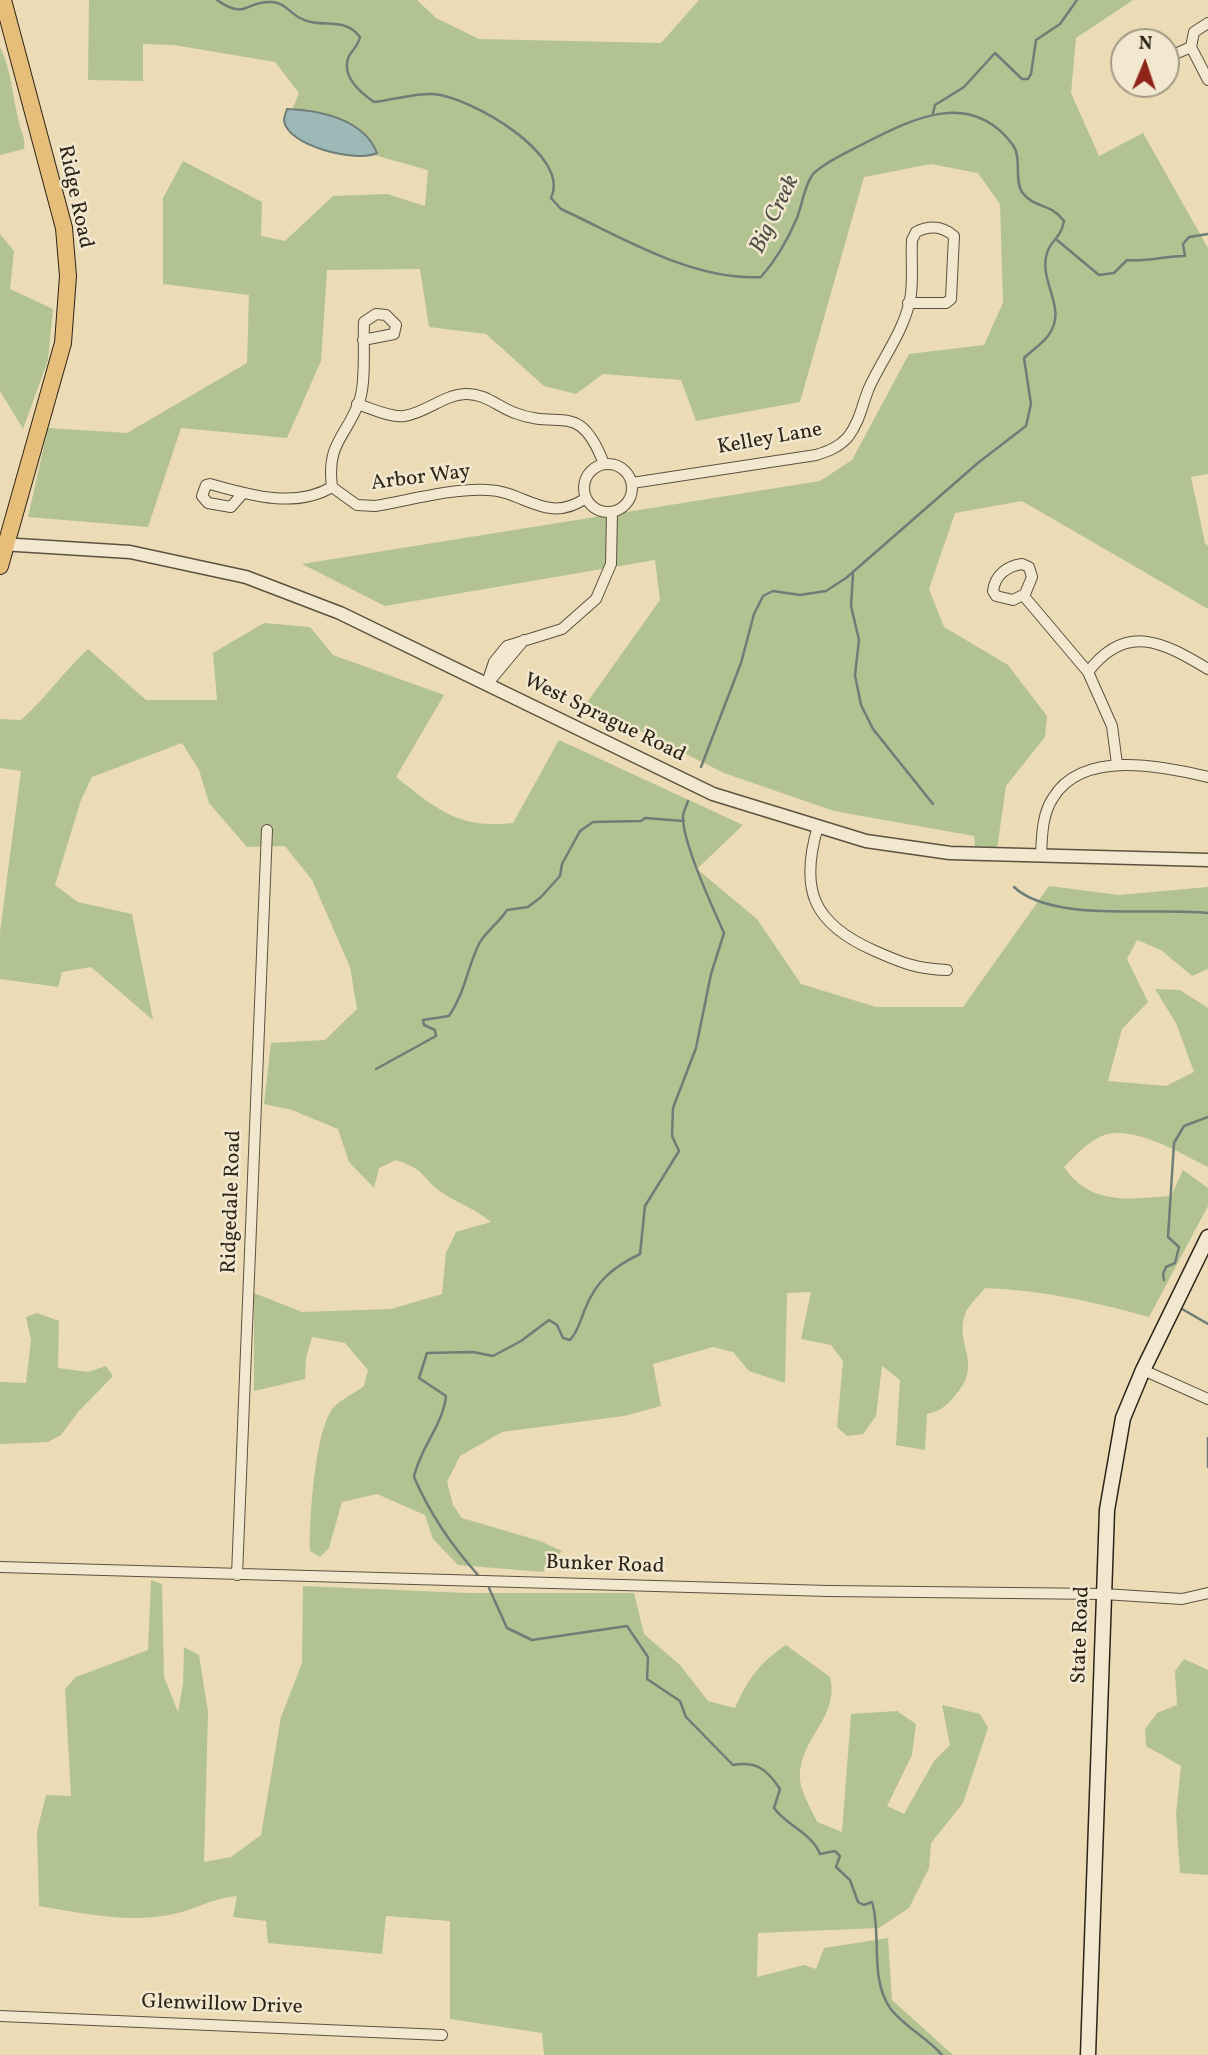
<!DOCTYPE html>
<html>
<head>
<meta charset="utf-8">
<style>
	body { margin:0 }
	#map { position:relative; width:1208px; height:2055px; overflow:hidden; background:#ebdcb5; font-family:Vollkorn,serif }
	canvas { display:block }
	.north { position:absolute; left:1110px; top:28px; width:70px; height:70px; box-sizing:border-box; background:#f2e8cf; border:2px solid #a39986; border-radius:50%; rotate:2deg; font-size:19px; font-weight:700; line-height:28px; text-align:center; color:#2c2319 }
	.north::after { content:''; display:block; margin:auto; width:24px; height:32px; background:#8f2418; clip-path:polygon(50% 0,100% 100%,50% 72%,0 100%) }
</style>
</head>
<body>
<div id="map">
<canvas width="1208" height="2055"></canvas>
<div class="north">N</div>
</div>
<script>
const c = document.querySelector('canvas').getContext('2d');
c.lineJoin = 'round';
function fillPath(path, color) { c.fillStyle = color; c.fill(path, 'evenodd'); }
function strokePath(path, color, width, dash) { c.strokeStyle = color; c.lineWidth = width; c.lineCap = dash ? 'butt' : 'round'; c.setLineDash(dash || []); c.stroke(path); }
function label(font, color, halo, rows, align = 'center') {
  c.font = font + ' Vollkorn,serif'; c.lineWidth = 5; c.setLineDash([]); c.textBaseline = 'middle'; c.strokeStyle = halo; c.fillStyle = color; for (const [text, x, y, turn = 0] of rows) {
    c.save(); c.translate(x, y); c.rotate((+turn || 0) * Math.PI / 180); c.textAlign = isNaN(turn) ? turn : align; if (halo) c.strokeText(text, 0, 0); c.fillText(text, 0, 0); c.restore();
  }
}
fillPath(new Path2D(`
	M89 0H417L436 18 479 39 661 43 699 0H1133L1076 38 1071 93 1099 156 1143 133 1208 248V474L1191 477 1205 543 1208 546V609L1022 501 955 513 929 589 944 627 1008 665 1047 716 1045 737 1006 786 997 849 975 847 974 836 834 811 724 773 586 704 660 600 655 560 385 606 302 564 820 481 852 460 909 354 984 345 1003 303 1000 204 978 173 931 164 864 177 800 402 696 421 681 380 603 374 576 394 544 386 486 334 429 327 420 269 327 270 321 361 287 438 181 428 148 527 28 517 48 428 127 433 247 363 249 295 163 284V198L183 161 262 202 261 236 285 241 333 196 387 194 425 206 428 170 302 135 289 117 299 93 275 62 174 45 143 44V81L88 80Z
	M0 47C12 71 12 96 19 122 21 133 26 137 24 149L0 155Z
	M0 234 14 251 10 289 53 309 48 360 23 429 0 391Z
	M264 623 310 627 333 655 444 695 396 777C437 809 457 829 513 823L559 740 743 825 697 869 757 919 801 984 876 1007H963L1049 886 1119 895 1208 887V969L1192 976 1161 950 1137 940 1127 959 1148 1002 1122 1029 1108 1081 1166 1086 1194 1072 1176 1023 1155 989 1180 990 1208 1008V1167C1181 1154 1140 1128 1108 1134 1091 1138 1076 1155 1064 1167 1090 1206 1131 1199 1171 1196L1183 1170 1208 1188V1206L1149 1317C1095 1302 1042 1290 985 1288 980 1295 968 1305 965 1314 954 1346 985 1363 954 1397 945 1407 940 1411 927 1414L925 1450 896 1445 900 1380 882 1366 876 1416 863 1434 847 1436 837 1427 843 1361 831 1345 801 1339 811 1292 787 1293 785 1383 749 1371 733 1352 713 1347 653 1364 661 1406 624 1416 502 1432 460 1456 447 1482 453 1505 462 1518 540 1541 562 1551 543 1572 458 1565 433 1539 425 1515 377 1494 342 1502 329 1548 320 1557 310 1551C309 1522 315 1429 333 1408 341 1399 355 1393 364 1386L368 1370 345 1343 312 1337 306 1358 305 1379 254 1391V1293L302 1312 391 1309 442 1294 446 1253 456 1232 491 1222C475 1208 456 1203 440 1191 419 1175 426 1170 396 1160L379 1168 374 1188 349 1162 338 1129 292 1110 264 1104 271 1043 325 1040 357 1009 350 967 312 880 285 846 247 847 209 803 199 770 182 743 92 777 81 800 55 885 78 902 132 914 153 1020 91 967 62 972 58 987 0 979V932L21 771 0 768V719L21 720C46 698 64 671 88 649L146 700H217L213 653Z
	M37 1313 59 1321 58 1368 88 1372 106 1366 113 1376 78 1412 61 1435 48 1442 0 1444V1382L26 1383 31 1340 26 1317Z
	M151 1580 162 1584 164 1677 178 1712 183 1684 184 1647 199 1655 208 1712 204 1862 231 1857 261 1835 281 1717 302 1663 303 1586 467 1593H634L644 1634 680 1665 708 1701 735 1708C748 1679 759 1663 786 1645L830 1677C840 1719 798 1738 800 1780 801 1793 812 1810 817 1822L842 1832 851 1714 897 1711 916 1724 912 1755 887 1806 904 1814 934 1761 950 1745 942 1705 980 1714 988 1728 963 1803 931 1843 929 1868 909 1908 879 1928 758 1933 757 1977 804 1965 816 1969 824 1948 888 1938 892 2000 953 2055H544L542 2033 450 2019V1921L386 1916 382 1954 268 1943 266 1921 233 1917 237 1896C212 1898 193 1911 169 1915 127 1923 80 1913 39 1906L37 1831 46 1795 71 1796 65 1689 76 1677 148 1650Z
	M1184 1659 1208 1670V1875L1180 1873 1176 1814 1181 1766 1146 1746 1145 1729 1157 1713 1177 1705 1175 1671Z`), '#b3c291');
const water = new Path2D(`
	M287 109C319 110 364 119 377 153 357 163 286 146 284 120 284 116 286 113 287 109Z`);
fillPath(water, '#9cb9b7');
strokePath(water, '#6f7d78', 2);
strokePath(new Path2D(`
	M217 0C247 21 245 0 272 2 285 3 290 13 300 18 321 30 343 15 360 37 358 46 353 49 349 56 340 76 361 93 374 102 393 100 415 93 433 94 469 96 572 155 551 198L561 209C622 237 692 281 761 277 776 260 788 239 797 218 802 205 805 183 814 173 828 160 848 152 865 143 914 118 971 89 1013 145 1022 158 1014 180 1022 192 1034 209 1050 202 1064 221 1061 238 1051 240 1047 253 1038 283 1069 308 1048 336 1042 344 1031 351 1024 358L1031 404 1026 426 979 462 846 578 826 591 800 595 773 591 763 596 754 614 741 663 701 767
	M933 113 935 105 964 87 995 53 1022 79H1028L1031 74 1036 40 1060 24 1077 0
	M1057 240 1099 275 1114 273 1127 260C1149 262 1163 256 1185 256L1183 244 1189 237 1208 234
	M853 574 851 606 859 640 855 675 861 705 873 729 933 804
	M1014 887C1052 923 1156 907 1208 913
	M376 1069 436 1036 435 1030 424 1025 423 1020 449 1016C465 993 467 968 479 944 486 931 499 923 507 910L528 907 541 897 560 876 562 864 580 831 593 822 641 821 645 818 684 821
	M1164 1280 1163 1274 1166 1267 1175 1263 1179 1247 1168 1237 1174 1143 1184 1126 1208 1117
	M1182 1309 1208 1324
	M1208 1438V1467
	M478 1575C451 1545 430 1514 414 1477 420 1448 443 1425 446 1396L419 1378 427 1353 473 1352 493 1356 521 1341 549 1320 557 1325 563 1338 570 1340C579 1330 580 1321 585 1309 596 1281 613 1267 640 1254L645 1206 679 1151 672 1136 673 1108 696 1048 711 974 724 933C713 908 682 842 683 816 683 812 687 805 688 801
	M489 1588 507 1628 532 1640 627 1626 648 1657 647 1679 680 1701 686 1717 733 1765C756 1761 767 1769 780 1789L774 1808C787 1826 812 1833 820 1854L835 1851 840 1856 836 1867 850 1880 858 1902 864 1905 872 1902C882 1934 869 1977 890 2008 903 2026 928 2038 942 2055`), '#6f7d78', 2.5);
const minor = new Path2D(`
	M1191 47 1208 80
	M1166 58 1191 47 1194 32 1208 23
	M363 340 394 334 396 325 386 315 376 314 364 322C363 343 366 380 360 399 348 436 326 441 332 487L357 505 375 506C411 500 452 488 488 490 524 491 547 525 586 498
	M357 404C371 408 390 418 404 416 426 413 443 395 465 394 485 393 498 407 515 413 561 431 579 399 604 464
	M584 488a24 24 0 1 1 48 0a24 24 0 1 1-48 0Z
	M632 483 816 455C829 451 839 447 848 437 860 421 862 405 869 388 883 357 906 329 911 294 913 277 911 258 912 240L916 232C930 225 942 226 954 236L951 299 946 303H908
	M243 493 231 507 208 503 202 496 206 485 210 484C249 495 295 509 332 487
	M1022 564 1029 567 1032 577 1025 594 1013 600 996 596 993 591C995 575 1007 566 1022 564Z
	M1023 595 1088 672 1112 726 1117 764
	M1088 672C1126 622 1163 642 1208 669
	M489 682 524 640
	M487 683 494 662 507 646 562 629 596 599 611 564 612 512
	M818 826C799 890 813 924 875 951 902 963 917 969 947 970
	M1041 855C1042 836 1042 814 1053 798 1082 749 1163 766 1208 777
	M1143 1370 1208 1399
	M0 1567 828 1591 1104 1594 1182 1599 1208 1593
	M237 1575 267 830
	M0 2016 442 2035`);
const tertiary = new Path2D(`
	M1 544 130 552 246 577 340 613 713 794 866 841 950 853 1208 860`);
const secondary = new Path2D(`
	M1088 2055 1107 1510 1123 1418 1143 1370 1208 1237`);
const primary = new Path2D(`
	M0 566 63 343 68 276 64 228 3 0`);
strokePath(minor, '#5c5140', 12);
strokePath(tertiary, '#5c5140', 15);
strokePath(secondary, '#2c2319', 17);
strokePath(primary, '#2c2319', 18);
strokePath(minor, '#f2e8cf', 10);
strokePath(tertiary, '#f2e8cf', 12);
strokePath(secondary, '#f2e8cf', 14);
strokePath(primary, '#e6be7a', 16);
label('21px', '#2c2319', '#f2e8cf', [
	["Ridge Road",74,197,78],
	["Kelley Lane",770,440,-10],
	["Arbor Way",421,479,-7],
	["West Sprague Road",604,719,26],
	["Ridgedale Road",233,1202,-88],
	["Bunker Road",605,1566,2],
	["State Road",1082,1635,-88],
	["Glenwillow Drive",222,2006,2]
]);
label('italic 23px', '#4e5048', '#f2e8cf', [
	["Big Creek",776,215,-64]
]);
</script>
</body>
</html>
